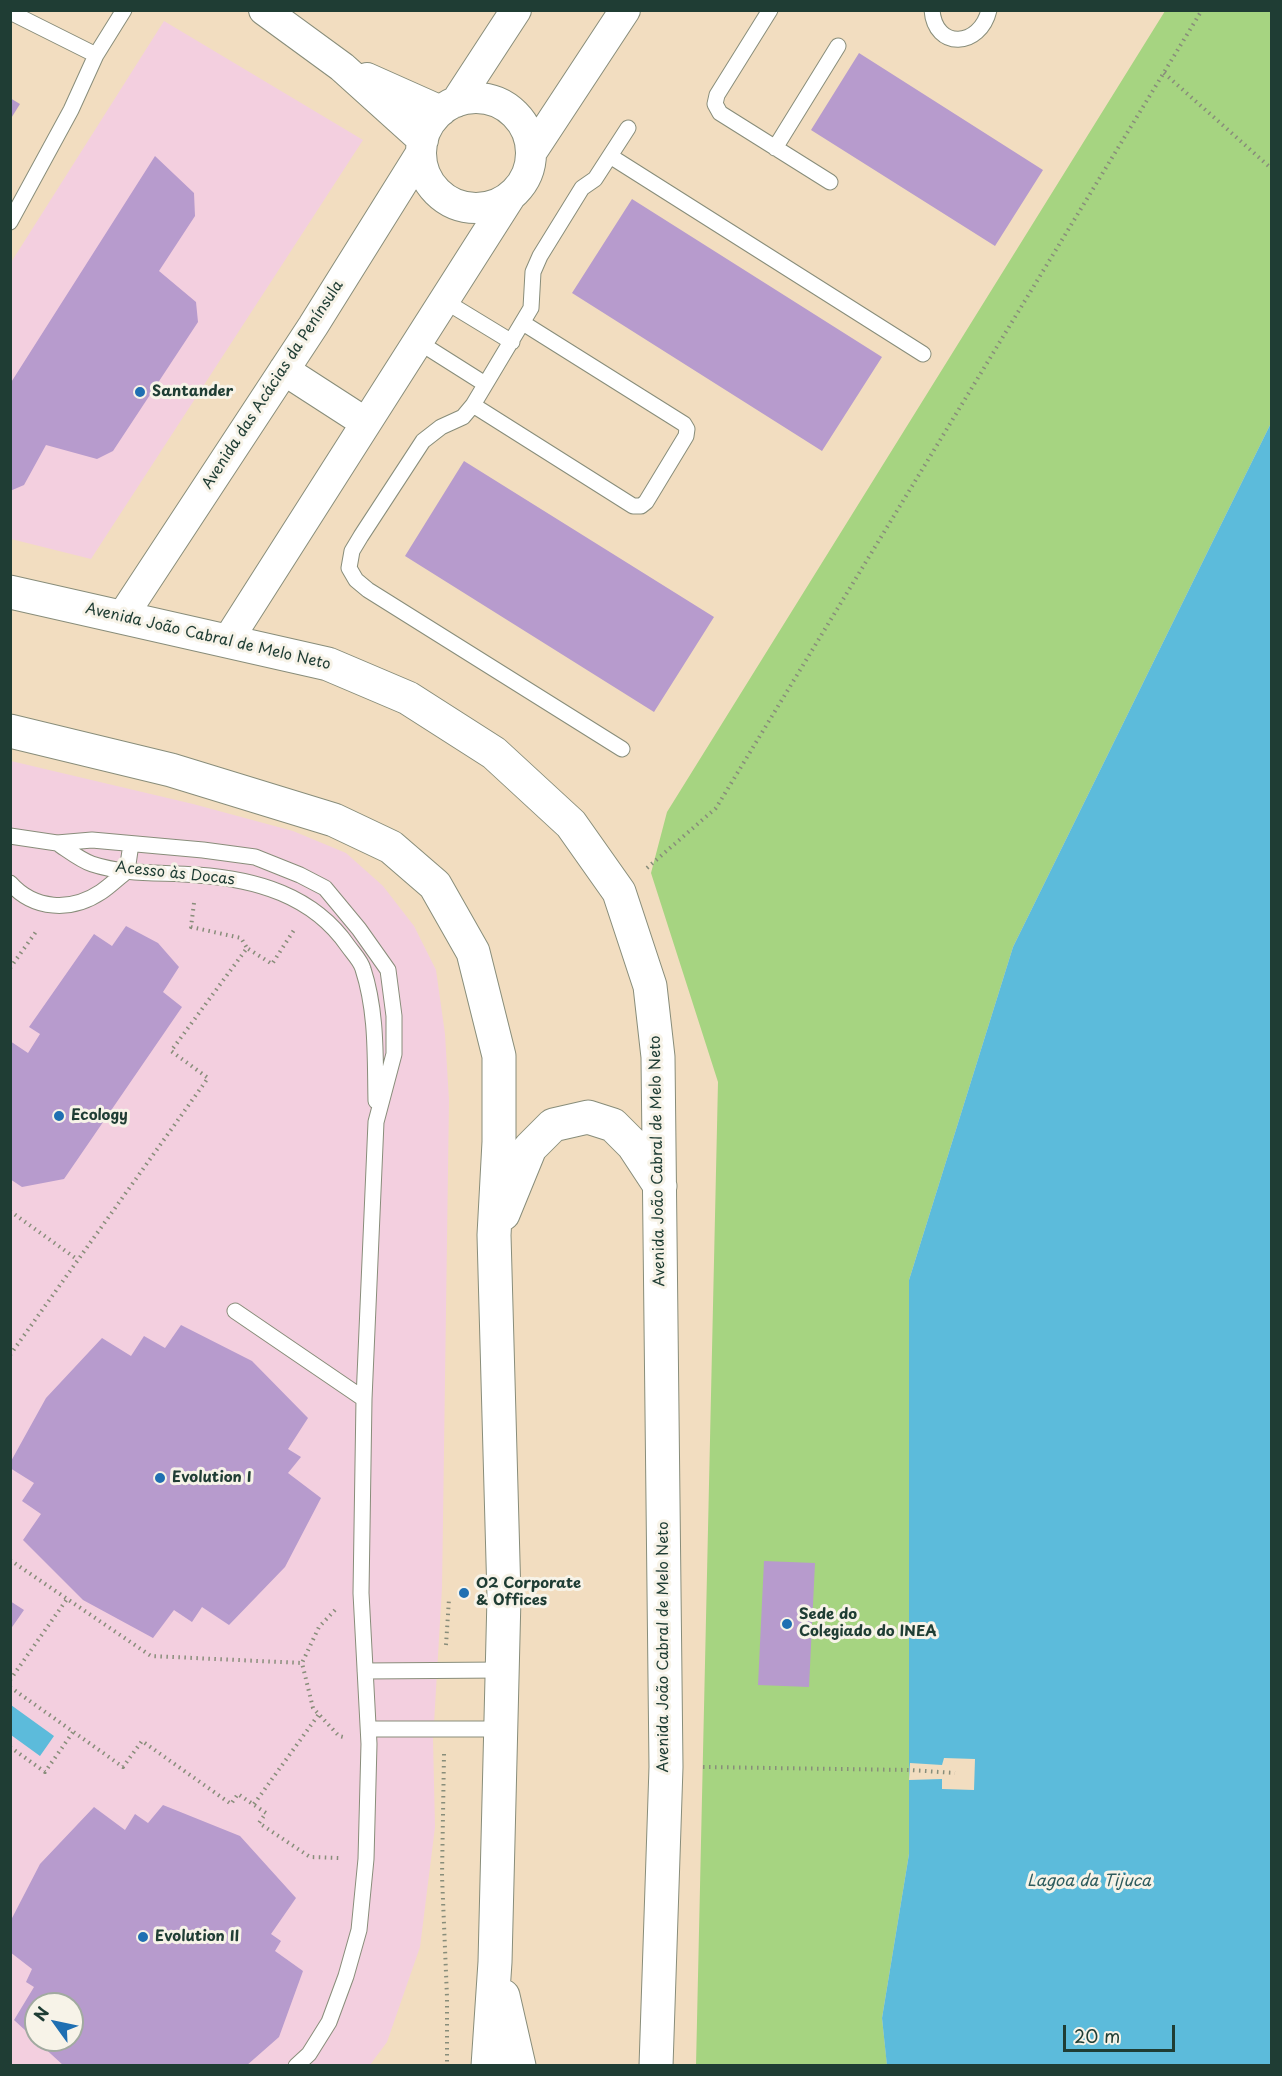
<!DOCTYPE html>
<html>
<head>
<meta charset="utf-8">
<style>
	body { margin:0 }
	#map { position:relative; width:1282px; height:2076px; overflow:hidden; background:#f2ddc0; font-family:"Playpen Sans",sans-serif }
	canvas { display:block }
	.frame { position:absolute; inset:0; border:12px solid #1f3d34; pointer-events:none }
	.north { position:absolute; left:24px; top:1992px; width:60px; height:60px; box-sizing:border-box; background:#f7f3e8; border:2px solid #a1aaa0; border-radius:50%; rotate:303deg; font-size:16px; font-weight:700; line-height:24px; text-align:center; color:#1f3d34 }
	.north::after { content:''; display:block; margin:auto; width:21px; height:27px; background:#1f6fb2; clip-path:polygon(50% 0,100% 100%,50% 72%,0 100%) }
	.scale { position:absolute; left:1063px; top:2025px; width:112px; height:27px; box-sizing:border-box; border:3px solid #1f3d34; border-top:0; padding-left:8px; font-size:18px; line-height:21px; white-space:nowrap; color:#1f3d34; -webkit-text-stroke:4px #f7f3e8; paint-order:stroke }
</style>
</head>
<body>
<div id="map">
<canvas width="1282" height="2076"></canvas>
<div class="frame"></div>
<div class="north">N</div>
<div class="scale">20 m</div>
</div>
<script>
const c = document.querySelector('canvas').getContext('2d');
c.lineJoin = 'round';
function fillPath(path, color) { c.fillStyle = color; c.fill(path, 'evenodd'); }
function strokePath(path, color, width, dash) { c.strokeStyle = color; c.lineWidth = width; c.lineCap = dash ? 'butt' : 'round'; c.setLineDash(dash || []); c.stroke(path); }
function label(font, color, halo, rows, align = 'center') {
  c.font = font + ' "Playpen Sans",sans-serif'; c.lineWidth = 6; c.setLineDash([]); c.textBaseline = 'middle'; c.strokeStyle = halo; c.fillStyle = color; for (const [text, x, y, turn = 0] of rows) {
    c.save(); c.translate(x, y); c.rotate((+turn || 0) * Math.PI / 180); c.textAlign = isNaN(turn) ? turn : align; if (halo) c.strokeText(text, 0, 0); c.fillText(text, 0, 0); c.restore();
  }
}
fillPath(new Path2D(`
	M164 21 363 140 91 559 11 539 10 264Z
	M11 761 193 804 293 831 346 853 383 886 414 926 436 970 445 1034 449 1100 442 1588 433 1740 435 1827 420 1947 387 2042 370 2065 11 2066ZM36 2004H72V2040H36Z`), '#f3cfdf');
fillPath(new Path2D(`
	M1165 11H1271V423L1013 947 909 1280V1854L882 2018 887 2065H696L718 1082 651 873 667 812Z`), '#a6d481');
fillPath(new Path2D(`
	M1271 423V2065L887 2066 882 2018 909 1854V1280L1013 947Z
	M11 1705 54 1736 40 1756 11 1735Z`), '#5cbbdb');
fillPath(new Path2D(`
	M944 1758 975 1759 974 1790 942 1789V1779L909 1780 910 1763 942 1765Z`), '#f2ddc0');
fillPath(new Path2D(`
	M859 53 1043 170 995 246 811 130Z
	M10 98 20 104 10 120Z
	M155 156 194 193 195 216 159 271 196 302 198 322 113 451 97 459 46 445 24 485 10 491V384Z
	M632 199 882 357 822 451 572 293Z
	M464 461 714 617 654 712 405 556Z
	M126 926 158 943 179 967 163 992 182 1007 64 1179 22 1187 10 1179V1041L28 1053 40 1034 29 1027 94 934 112 946Z
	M181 1325 252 1361 308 1418 288 1449 301 1457 288 1473 321 1498 285 1567 229 1625 202 1607 192 1622 174 1610 153 1638 83 1600 23 1540 41 1514 22 1501 34 1483 10 1468V1463L46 1398 102 1338 131 1356 144 1336 165 1348Z
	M764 1561 815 1563 809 1687 758 1685Z
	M10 1601 24 1610 10 1630Z
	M163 1805 240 1836 296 1898 271 1934 281 1941 275 1951 303 1971 279 2037 246 2066H64L14 2020 34 1987 26 1982 32 1969 10 1952V1922L40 1864 94 1807 125 1830 135 1814 148 1823ZM36 2004H72V2040H36Z`), '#b79bcd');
const lane = new Path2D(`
	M770 10 717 95 715 104 720 113 830 182
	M932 10C935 50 980 48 989 10
	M10 12 96 55
	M775 148 838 46
	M610 156 923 354
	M10 222 71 110 96 55 124 10
	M443 300 512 342
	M417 341 485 384
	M473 405 633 506H641L646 502 686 436 687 429 684 424 523 323
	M622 749 368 590 356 580 349 568 352 551 361 536 423 441 441 427 463 417 473 405 531 308 533 272 540 256 582 188 595 179 628 128
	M10 836 57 843 92 840 203 850 255 857 300 875 325 888 359 929 388 970 394 1016V1054L376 1122 364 1399 361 1593 369 1744 366 1859 359 1930 346 1976 329 2022 309 2054 296 2066
	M57 843C68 850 80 860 92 864 125 875 163 872 197 875 255 879 313 895 348 946 353 953 361 961 363 969 377 1012 375 1057 376 1101
	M10 883C34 910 71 912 101 892 110 886 118 878 127 871L131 844
	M235 1311 364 1399
	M365 1671 502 1670
	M369 1729H501`);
const street = new Path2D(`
	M264 10 342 67 423 140
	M367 78 441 111
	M421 153a55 55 0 1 1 110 0a55 55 0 1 1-110 0Z
	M456 102 516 10
	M531 153 625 10
	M284 370 366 423
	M122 617 313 326 421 153
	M228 640 510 197`);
const secondary = new Path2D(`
	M10 592 328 664 408 698 494 753 571 824 619 892 650 986 658 1057 666 1767 656 2066
	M10 731 171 770 334 820 391 847 435 885 473 952 499 1056V1142L494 1235 504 1597 495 1962 488 2066
	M503 1214 530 1148 553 1125 588 1117 613 1125 633 1145 660 1186
	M503 1996 519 2066`);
strokePath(lane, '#888d7a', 17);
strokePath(street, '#888d7a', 32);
strokePath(secondary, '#888d7a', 35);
strokePath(new Path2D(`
	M1164 73 1272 169
	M647 868 716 808 1202 10
	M194 903 191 927 241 938 247 948
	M10 968 38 929
	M10 1211 78 1260
	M10 1355 208 1078 171 1051 247 948 272 964 294 930
	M10 1560 151 1656 302 1663
	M335 1610 319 1627 302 1663 313 1708 339 1736 343 1737
	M446 1645 449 1599
	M10 1680 67 1599
	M10 1687 123 1767 142 1741 231 1804 238 1794 266 1813 259 1823 310 1857 339 1858
	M10 1747 45 1772 73 1732
	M444 1754 442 1876 447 1997V2066
	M703 1767 910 1770 955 1773
	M254 1804 319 1714`), '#888d7a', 4, [1.5, 4.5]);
strokePath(lane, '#fff', 15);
strokePath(street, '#fff', 30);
strokePath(secondary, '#fff', 33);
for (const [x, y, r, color] of [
	[140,392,6,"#1f6fb2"],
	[59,1116,6,"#1f6fb2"],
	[160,1478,6,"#1f6fb2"],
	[464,1593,6,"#1f6fb2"],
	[787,1624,6,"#1f6fb2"],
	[143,1937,6,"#1f6fb2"]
]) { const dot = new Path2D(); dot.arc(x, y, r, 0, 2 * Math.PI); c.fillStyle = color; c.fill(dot); strokePath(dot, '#f7f3e8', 2); }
label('15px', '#1f3d34', '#f7f3e8', [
	["Avenida das Acácias da Península",273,385,-57],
	["Avenida João Cabral de Melo Neto",208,637,13],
	["Acesso às Docas",175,874,6],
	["Avenida João Cabral de Melo Neto",658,1161,-91],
	["Avenida João Cabral de Melo Neto",664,1647,-90]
]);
label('bold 15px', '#1f3d34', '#f7f3e8', [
	["Santander",152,392],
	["Ecology",71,1116],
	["Evolution I",172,1478],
	["O2 Corporate",476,1584],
	["& Offices",476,1601],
	["Sede do",799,1615],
	["Colegiado do INEA",799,1632],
	["Evolution II",155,1937]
], 'left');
label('italic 16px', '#2e5c5e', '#f7f3e8', [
	["Lagoa da Tijuca",1089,1882]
]);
</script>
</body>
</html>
